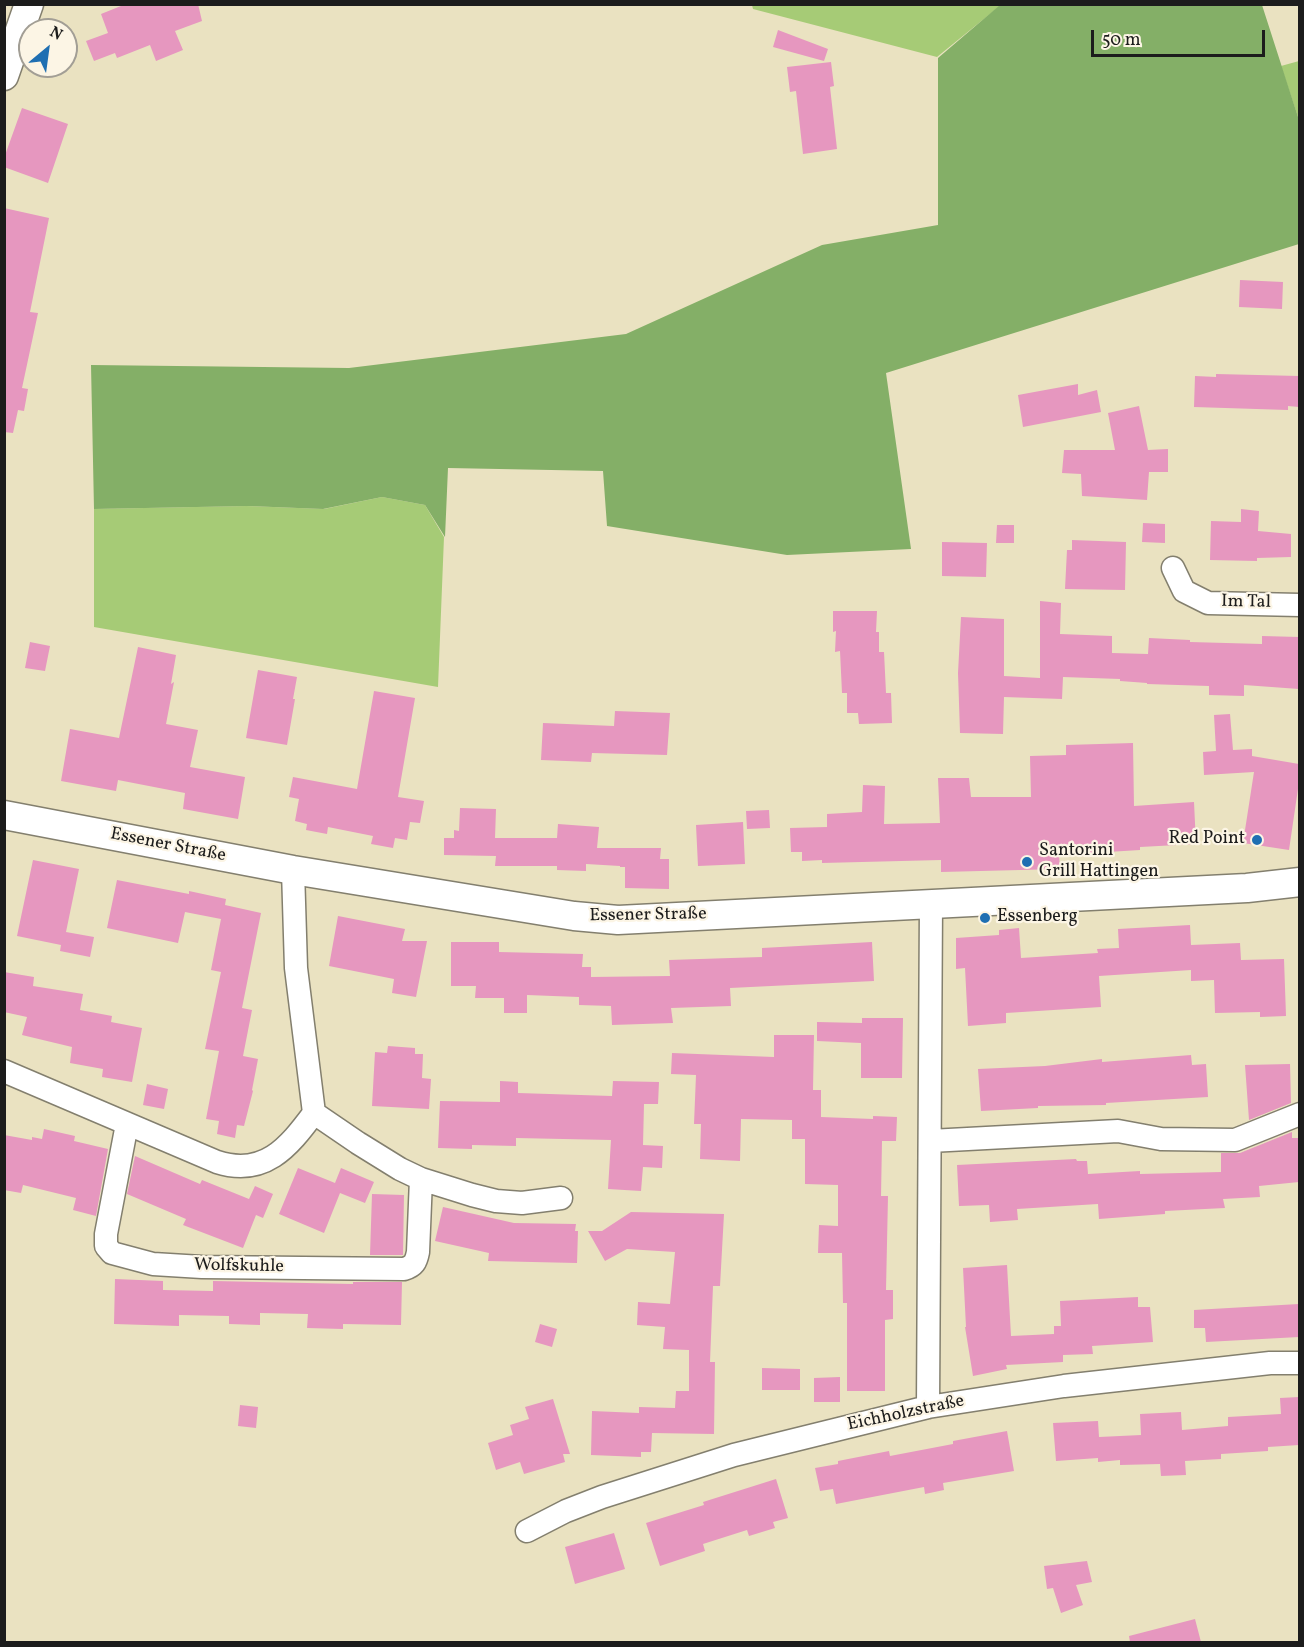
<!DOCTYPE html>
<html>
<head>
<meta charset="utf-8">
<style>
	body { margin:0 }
	#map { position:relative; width:1304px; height:1647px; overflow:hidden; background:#eae2c1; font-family:Vollkorn,serif }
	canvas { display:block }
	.frame { position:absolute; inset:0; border:6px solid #1c1c1c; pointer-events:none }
	.north { position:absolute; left:18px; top:18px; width:60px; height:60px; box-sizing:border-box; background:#fcf5e5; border:2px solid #a29e95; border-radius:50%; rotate:29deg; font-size:16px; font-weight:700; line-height:24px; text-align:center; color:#1c1c1c }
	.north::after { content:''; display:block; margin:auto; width:21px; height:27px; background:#1f6fb2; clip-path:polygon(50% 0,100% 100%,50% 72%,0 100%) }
	.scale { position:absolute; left:1091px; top:30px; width:174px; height:27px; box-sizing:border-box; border:3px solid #1c1c1c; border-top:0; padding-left:8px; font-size:18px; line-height:21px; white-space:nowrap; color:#1c1c1c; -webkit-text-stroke:4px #fcf5e5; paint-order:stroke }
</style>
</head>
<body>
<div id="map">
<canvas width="1304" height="1647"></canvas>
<div class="frame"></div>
<div class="north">N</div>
<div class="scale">50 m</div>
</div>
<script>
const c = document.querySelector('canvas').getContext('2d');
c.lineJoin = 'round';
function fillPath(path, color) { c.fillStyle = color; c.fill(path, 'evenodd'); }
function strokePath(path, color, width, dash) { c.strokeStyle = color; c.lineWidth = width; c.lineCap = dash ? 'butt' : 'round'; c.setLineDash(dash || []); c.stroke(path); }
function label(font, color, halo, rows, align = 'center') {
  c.font = font + ' Vollkorn,serif'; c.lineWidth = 4.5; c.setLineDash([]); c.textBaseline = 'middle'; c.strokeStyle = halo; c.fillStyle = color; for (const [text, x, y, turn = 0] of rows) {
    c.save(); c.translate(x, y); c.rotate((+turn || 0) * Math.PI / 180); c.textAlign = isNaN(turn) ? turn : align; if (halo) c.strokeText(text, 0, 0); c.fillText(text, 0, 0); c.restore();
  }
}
fillPath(new Path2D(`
	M752 5H1001L937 57 753 9Z
	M1299 61V120L1281 66Z
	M382 497 425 505 444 537 438 687 94 627V509L247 506 324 509Z`), '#a6cb76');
fillPath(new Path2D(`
	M1000 5H1262L1299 120V244L886 373 911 549 787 555 607 526 603 471 448 468 445 537 425 505 382 497 323 509 248 506 94 509 91 365 349 368 626 334 822 245 938 225V58Z`), '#84af67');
fillPath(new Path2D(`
	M126 4H198L202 21 175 31 183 50 156 61 150 45 117 58 115 53 94 61 86 41 108 33 101 14Z
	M778 30 828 49 824 61 773 47Z
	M831 62 834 86 830 87 837 149 803 154 796 91 790 92 787 67Z
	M22 108 68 124 48 183 4 167V158Z
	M4 208 49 218 30 312 38 313 22 388 28 389 24 411 18 410 13 433 4 432Z
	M1240 280 1283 282 1282 309 1239 307Z
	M1216 374 1299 376V407L1288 406V410L1194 407 1195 376 1216 377Z
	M1078 384V395L1097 390 1101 412 1023 427 1018 395Z
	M1139 406 1148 450 1168 449V472H1149L1147 500 1082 496 1081 474 1062 473 1064 450H1115L1108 413Z
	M1241 509 1259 511 1258 531 1291 534V557L1257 558V561L1210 560 1211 521 1241 522Z
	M1143 523 1165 524V543L1142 542Z
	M997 525H1014V543H996Z
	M1072 540 1126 542 1125 590 1065 589 1067 550H1072Z
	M942 542 987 543 986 577 942 576Z
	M1040 601 1061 603 1060 634 1112 636V653L1148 654 1149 638 1190 640V642L1262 644V636L1299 637V689L1244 685V696L1209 695V686L1147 684V683L1120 681V679L1063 677 1062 699 1004 697 1003 734 960 733 958 673 961 617 1004 619V676L1040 678Z
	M833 611H877L876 632H879V652H884L886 693H891L892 723 859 724 858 713H847V693H842L840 651 835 652 836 631 833 632Z
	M30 642 50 646 45 671 25 668Z
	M138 647 176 655 171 684 174 682 166 724 198 730 190 767 245 777 238 819 183 809 185 793 118 780 116 791 61 781 70 729 119 738Z
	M258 670 297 677 293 699H295L287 745 246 738Z
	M374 691 415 698 398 797 424 801 420 823 410 822 407 840 395 838 393 848 371 844 373 836 328 827 327 834 306 830 307 824 295 821 299 799 289 797 293 777 357 789Z
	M615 711 670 713 667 755 592 753 591 762 541 760 543 723 614 726Z
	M1230 714 1233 750 1252 749V756L1299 764V782L1289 850 1243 843 1254 772 1204 775 1203 752 1216 751 1214 715Z
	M1133 743 1134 806 1194 802 1196 844 1140 847V850L1059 855 1060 869 941 872V860L822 863V860L802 861V852H791L790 828 827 827V814L862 812 863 785 885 786 884 824 940 823 938 778H969L971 797H1031L1030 756 1066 755V745Z
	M460 808 496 809 495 838H557L558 824 599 827 597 848H661L660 859H669V889L625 888V867H620V866L586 864V871L557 870V866H495L496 856 444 855V838H454V830L459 831Z
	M769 810 770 828 747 829 746 811Z
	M743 822 745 864 698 866 696 825Z
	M33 860 79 869 66 932 94 937 90 957 60 951 61 945 17 936Z
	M117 880 189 894V891L226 899 225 905 261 913 242 1008 252 1010 243 1056 258 1059 252 1090 253 1091 244 1126 237 1125 235 1138 217 1134 219 1121 206 1119 219 1051 205 1049 221 972 211 970 221 919 185 912 178 943 107 928Z
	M338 916 405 929 402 941H427L416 997 392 993 394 979 329 966Z
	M1190 925 1191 945 1240 943 1241 960 1284 959 1286 1016 1260 1017V1012L1215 1013 1214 980 1191 981V970L1099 976 1101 1007 1006 1013V1023L968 1026 965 968 956 969V938L999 935V930L1019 928 1021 958 1098 953 1097 949 1119 948 1118 929Z
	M451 942H499V952L583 954 582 967H591V977L670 976 669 960 762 957V948L872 942 874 981 730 988 731 1006 671 1008 673 1023 612 1025 611 1006 579 1005V997L527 995V1013H504V998H475L476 986H451Z
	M4 972 34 977 33 986 83 994 80 1010 112 1016 111 1022 142 1028 132 1082 102 1077 103 1069 70 1063 72 1047 22 1035 27 1017 4 1012Z
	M862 1018H903L902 1078H861V1043L817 1041V1022L862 1023Z
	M774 1035H814L813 1090H821V1117L873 1119V1116L897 1117 896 1141H882L881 1196H888L886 1290H893V1319L885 1320V1391H847V1303H843L842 1253H818L819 1225 838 1226V1185L805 1184V1139H792V1120L741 1119 740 1161 700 1159 701 1124H694L696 1075 671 1074 672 1053 774 1057Z
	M388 1046 415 1048V1054H423L422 1078 431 1079 429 1109 372 1106 375 1052 387 1053Z
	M1191 1055 1192 1065 1206 1064 1208 1097 1106 1103V1105L1038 1106V1108L981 1111 978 1069 1045 1066 1102 1059V1062Z
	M1290 1064 1291 1103 1249 1120 1245 1065Z
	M500 1081 518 1082V1093L612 1096 613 1081 659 1082 658 1104H644L643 1145 663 1146 662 1168 643 1167 641 1191 608 1189 611 1140 516 1138V1146L472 1145V1149L438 1148 440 1101 500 1102Z
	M147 1084 168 1089 164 1109 143 1105Z
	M44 1129 75 1136 74 1141 108 1149 96 1216 73 1210 76 1198 23 1185 21 1193 4 1190V1135L32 1140V1137L42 1139Z
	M1292 1132V1138H1299V1182L1259 1186 1260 1197 1223 1199 1225 1208 1165 1211V1214L1099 1219 1098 1204 1017 1209 1018 1220 990 1222 989 1205 959 1206 957 1165 1076 1159 1077 1161H1087L1088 1174 1140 1171V1174L1221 1172V1153H1240Z
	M135 1156 200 1184 202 1180 249 1199 255 1186 273 1194 263 1218 256 1215 243 1248 183 1225 186 1219 127 1194Z
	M298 1168 335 1183 341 1168 374 1182 365 1203 340 1193 324 1233 279 1214Z
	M372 1194 404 1195 403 1255H370Z
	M443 1207 514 1223 576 1224 575 1231H578L577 1263 488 1261 489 1253 435 1241Z
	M631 1212 724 1214 720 1286H713L710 1362H715L714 1434 652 1433 651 1452H641V1457L591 1455 592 1411 639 1413V1407L675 1408 676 1391H689V1350L663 1349 665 1327 637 1325 638 1302 670 1304 675 1252 627 1249 605 1261 588 1231H602Z
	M1007 1265 1011 1336 1054 1334V1326H1061L1060 1301 1138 1297V1307H1150L1153 1342 1092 1346 1093 1354 1063 1355V1362L1006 1365 1007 1369 973 1376 965 1327H966L963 1268Z
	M115 1279 163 1281V1290L213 1291V1281L353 1284V1282H402L401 1325 343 1324V1329L307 1328 308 1314 260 1313V1325L229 1324V1316L179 1315V1326L114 1324Z
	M1299 1304V1337L1206 1342 1205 1328H1194V1310Z
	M540 1324 557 1329 552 1347 535 1342Z
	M762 1368 800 1369V1390H762Z
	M840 1377V1402H814V1378Z
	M1299 1397V1445L1268 1447V1451L1221 1454V1459L1185 1461 1186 1475 1161 1476 1160 1464 1120 1465V1460L1098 1462V1458L1056 1461 1053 1423 1098 1421 1099 1437 1141 1435 1140 1414 1181 1412 1182 1430 1228 1426V1417L1281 1414 1280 1398Z
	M553 1399 570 1454H563L565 1462 524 1474 520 1462 496 1470 488 1443 513 1435 510 1425 529 1419 525 1407Z
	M240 1405 258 1407 256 1428 238 1426Z
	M1007 1431 1014 1471 943 1483 944 1490 925 1494 924 1487 836 1504 833 1489 820 1491 815 1468 838 1464V1461L889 1451 890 1456 953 1444V1441Z
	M776 1479 788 1518 773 1522 775 1528 749 1536 747 1530 703 1544 705 1551 660 1566 646 1523 704 1505 703 1502Z
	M614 1533 625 1569 575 1584 565 1547Z
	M1087 1561 1092 1582 1076 1585 1083 1605 1061 1613 1053 1588 1047 1589 1044 1566Z
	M1195 1619 1201 1642H1130L1129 1636Z`), '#e697bf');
const minor = new Path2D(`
	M1173 568 1184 591 1208 603 1300 605
	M4 1071 217 1162C264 1177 288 1148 314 1113L296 968 293 870
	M314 1113 358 1143 400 1169 421 1179 472 1195 496 1201 522 1203 561 1198
	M127 1124 106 1234V1246L112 1253 153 1264 202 1267 404 1269C414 1266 416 1262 418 1252L421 1179
	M930 1141 1118 1131 1161 1139 1235 1140 1300 1114
	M928 1407 931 903
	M527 1531 566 1511 602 1497 734 1455 928 1407 1064 1386 1270 1363H1300`);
const tertiary = new Path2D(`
	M4 76 29 4
	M4 815 293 870 574 916 618 920 1247 888 1300 882`);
strokePath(minor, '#837f6e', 25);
strokePath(tertiary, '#837f6e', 31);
strokePath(minor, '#fff', 22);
strokePath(tertiary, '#fff', 28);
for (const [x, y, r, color] of [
	[1257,840,6,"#1f6fb2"],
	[1027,862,6,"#1f6fb2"],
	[985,918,6,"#1f6fb2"]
]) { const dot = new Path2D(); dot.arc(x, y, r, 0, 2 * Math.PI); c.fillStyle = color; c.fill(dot); strokePath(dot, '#fcf5e5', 2); }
label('18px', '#1c1c1c', '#fcf5e5', [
	["Im Tal",1246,603,1],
	["Essener Straße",168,846,11],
	["Essener Straße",648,916,-1],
	["Wolfskuhle",239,1267,1],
	["Eichholzstraße",906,1414,-12]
]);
label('18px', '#1c1c1c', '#fcf5e5', [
	["Red Point",1245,840,"right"],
	["Santorini",1039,852],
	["Grill Hattingen",1039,873],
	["Essenberg",997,918]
], 'left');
</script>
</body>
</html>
